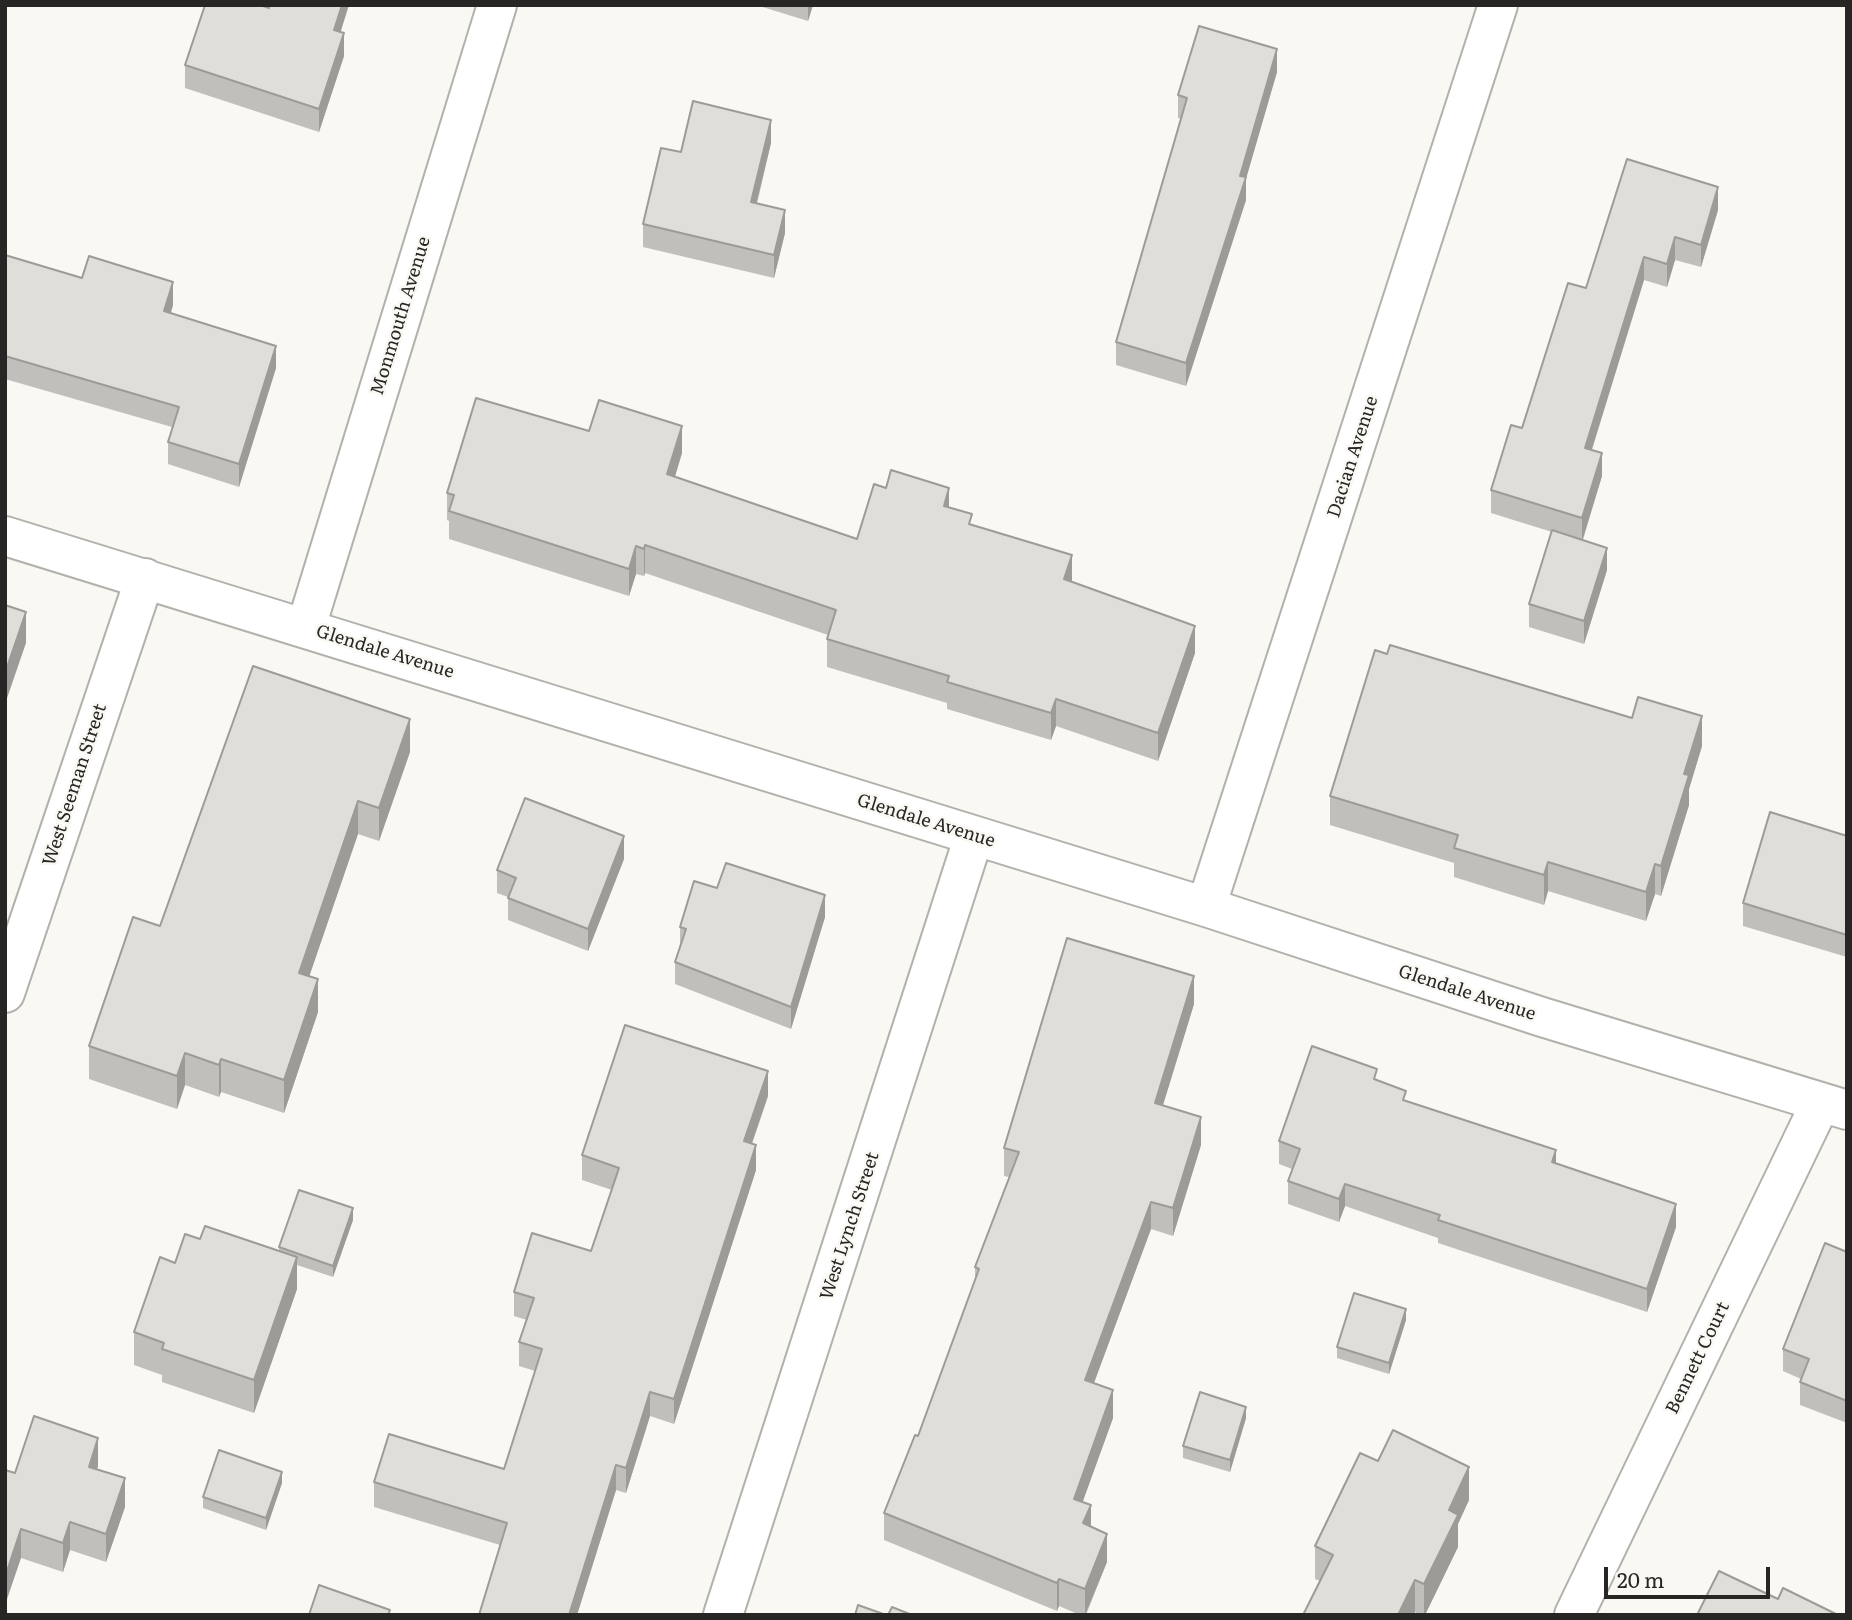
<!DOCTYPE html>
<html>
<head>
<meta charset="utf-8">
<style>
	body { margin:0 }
	#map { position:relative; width:1852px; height:1620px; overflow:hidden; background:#faf8f3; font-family:Literata,serif }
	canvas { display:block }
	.frame { position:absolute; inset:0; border:7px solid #272624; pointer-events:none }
	.scale { position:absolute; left:1604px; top:1567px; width:166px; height:32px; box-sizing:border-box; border:4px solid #272624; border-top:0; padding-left:9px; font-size:21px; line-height:24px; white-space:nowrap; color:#272624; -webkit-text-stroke:5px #faf8f3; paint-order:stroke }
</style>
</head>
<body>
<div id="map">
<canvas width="1852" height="1620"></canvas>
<div class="frame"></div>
<div class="scale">20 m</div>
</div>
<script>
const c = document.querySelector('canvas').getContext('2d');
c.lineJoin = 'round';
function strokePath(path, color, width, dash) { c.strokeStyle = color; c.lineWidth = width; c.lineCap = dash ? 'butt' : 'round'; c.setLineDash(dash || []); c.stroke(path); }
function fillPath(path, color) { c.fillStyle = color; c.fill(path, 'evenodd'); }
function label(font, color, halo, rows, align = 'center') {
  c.font = font + ' Literata,serif'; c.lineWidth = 5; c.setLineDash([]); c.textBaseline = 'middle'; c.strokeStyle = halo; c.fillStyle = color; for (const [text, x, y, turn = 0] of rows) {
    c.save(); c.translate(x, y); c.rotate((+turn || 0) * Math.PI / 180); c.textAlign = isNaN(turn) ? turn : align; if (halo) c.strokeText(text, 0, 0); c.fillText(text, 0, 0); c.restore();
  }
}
const street = new Path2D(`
	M5 536 1206 907 1542 1017 1847 1110
	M306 627 497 5
	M1206 907 1498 5
	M5 993 145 578
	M723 1615 974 836
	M1574 1615 1821 1102`);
strokePath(street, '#b3b1ac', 42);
strokePath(street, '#fff', 38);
fillPath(new Path2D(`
	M756 5H813L808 21Z
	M341 32 344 56 319 132 185 88V65Z
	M1277 72 1246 177V200L1186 386 1116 365V342L1181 119 1178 118V95Z
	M771 143 757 204 785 233 774 278 643 247V224L681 152Z
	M1718 210 1701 267 1675 260 1667 287 1644 280 1592 450 1602 476 1583 540 1607 570 1584 644 1529 627V604L1552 532 1491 513V490L1522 428 1586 288Z
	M5 255 173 305 171 313 276 368 239 487 168 464V442L172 427 5 379Z
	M589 431 682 453 675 477 857 539 949 507 972 525 1195 653 1158 761 1056 726 1051 740 947 709V703L827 667V639L828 635 645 573 644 576 636 574 629 596 449 539V521L447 520V493Z
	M1702 746 1689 789V805L1661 896 1655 894 1646 921 1548 891 1544 905 1454 877V863L1330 825V796Z
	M410 752 379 841 358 834 309 977 318 1012 284 1113 221 1092 219 1097 185 1085 177 1109 89 1079V1046L160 926Z
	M1847 836V957L1743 926V903Z
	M624 859 588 951 508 920V897L497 893V870Z
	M717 888 825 917 791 1029 675 984V962L680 945V927Z
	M1194 1004 1163 1105 1201 1145 1173 1236 1151 1229 1094 1383 1113 1418 1082 1502 1091 1527 1107 1562 1086 1615H1080L1059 1606 1057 1611 884 1540V1513L918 1436 975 1281V1267L1009 1177 1004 1176V1148Z
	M1377 1081 1406 1101 1556 1163 1676 1227 1647 1312 1438 1243V1238L1345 1206 1339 1222 1288 1204V1181L1292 1169 1279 1164V1141Z
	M768 1096 752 1144 756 1170 674 1424 650 1416 626 1493 616 1490 577 1615H479L500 1545 374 1507V1482L504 1469 535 1371 519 1366V1342L527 1320 514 1316V1292L591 1251 612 1190 582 1180V1155Z
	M353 1220 333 1277 297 1265V1289L254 1413 162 1382V1375L134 1365V1332L175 1263 200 1239 279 1251V1247Z
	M1847 1252V1423L1800 1405V1382L1801 1379 1783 1371V1349Z
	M1406 1320 1389 1374 1337 1358V1347Z
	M1246 1418 1230 1472 1183 1458V1446Z
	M1378 1461 1469 1500 1458 1524V1547L1425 1615H1420L1415 1612 1414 1615H1303L1320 1581 1315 1579V1546Z
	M98 1466 97 1469 125 1507 106 1562 70 1550 63 1572 21 1558 15 1473Z
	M282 1483 266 1530 203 1508V1497Z`), '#c1bfbb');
fillPath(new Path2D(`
	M342 5H349L334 53V30Z
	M808 5H813L808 21Z
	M344 33V56L319 132V109Z
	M1277 49V72L1244 186 1246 177V200L1186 386V363Z
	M771 120V143L751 225V202Z
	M1718 187V210L1701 267V245Z
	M785 210V233L774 278V255Z
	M1675 237V260L1667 287V264Z
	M1644 257V280L1585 471V448Z
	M173 282V305L164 334V311Z
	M276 346V368L239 487V464Z
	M682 426V453L667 502V474Z
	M1602 453V476L1582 541V518Z
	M949 488V515L944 506Z
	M645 545V573L644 576V549Z
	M636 546V574L629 596V569Z
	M1607 548V570L1584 644V621Z
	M1072 555V582L1064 579Z
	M26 612V643L5 704V673Z
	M1195 626V653L1158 761V733Z
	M1056 699V726L1051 740V713Z
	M1702 716V746L1689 789V805L1661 896V866L1684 774Z
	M410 719V752L379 841V808Z
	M358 801V834L299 1006V973Z
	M624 836V859L588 951V929Z
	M1548 862V891L1544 905V875Z
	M1655 864V894L1646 921V892Z
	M825 895V917L791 1029V1007Z
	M1194 976V1004L1155 1131V1103Z
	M318 979V1012L284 1113V1080Z
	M185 1053V1085L177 1109V1076Z
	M221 1059V1092L219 1097V1065Z
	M768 1071V1096L744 1166V1141Z
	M1201 1117V1145L1173 1236V1208Z
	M756 1145V1170L674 1424V1399Z
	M1556 1150V1173L1552 1162Z
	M1345 1184V1206L1339 1222V1199Z
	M1151 1202V1229L1085 1407V1380Z
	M1676 1204V1227L1647 1312V1289Z
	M353 1208V1220L333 1277V1266Z
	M297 1257V1289L254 1413V1380Z
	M1406 1309V1320L1389 1374V1363Z
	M1113 1390V1418L1074 1526V1499Z
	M650 1392V1416L626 1493V1468Z
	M1246 1407V1418L1230 1472V1460Z
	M98 1438V1466L89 1495V1467Z
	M616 1465V1490L577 1615H569Z
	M1469 1467V1500L1458 1524V1547L1425 1615H1424V1584L1449 1510Z
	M282 1472V1483L266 1530V1518Z
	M125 1478V1507L106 1562V1534Z
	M1091 1505V1533L1083 1523Z
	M70 1522V1550L63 1572V1543Z
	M21 1529V1558L5 1605V1577Z
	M1107 1534V1562L1085 1615V1589Z
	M1059 1579V1606L1057 1611V1583Z
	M1415 1580V1612L1414 1615H1398Z`), '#9d9b98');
const building = new Path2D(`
	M205 5H260L269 8 270 5H342L334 30 344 33 319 109 185 65Z
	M1199 26 1277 49 1240 176 1246 177 1186 363 1116 342 1187 98 1178 95Z
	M693 101 771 120 751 202 785 210 774 255 643 224 661 148 681 152Z
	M1627 159 1718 187 1701 245 1675 237 1667 264 1644 257 1585 448 1602 453 1582 518 1491 490 1511 425 1522 428 1568 283 1586 288Z
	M5 255 82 278 89 256 173 282 164 311 276 346 239 464 168 442 179 407 5 356Z
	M476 398 589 431 599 400 682 426 667 474 857 539 874 484 886 488 891 470 949 488 944 506 972 514 969 524 1072 555 1064 579 1195 626 1158 733 1056 699 1051 713 947 682 949 676 827 639 836 610 645 545 644 549 636 546 629 569 449 511 454 495 447 493Z
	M1552 530 1607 548 1584 621 1529 604Z
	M5 605 26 612 5 673Z
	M1390 645 1632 718 1638 697 1702 716 1684 774 1689 775 1661 866 1655 864 1646 892 1548 862 1544 875 1454 848 1458 835 1330 796 1375 650 1387 654Z
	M253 666 410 719 379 808 358 801 299 973 318 979 284 1080 221 1059 219 1065 185 1053 177 1076 89 1046 133 917 160 926Z
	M525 798 624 836 588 929 508 898 516 878 497 870Z
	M1770 812 1847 836V935L1743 903Z
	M726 863 825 895 791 1007 675 962 686 929 680 927 694 881 717 888Z
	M1067 938 1194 976 1155 1103 1201 1117 1173 1208 1151 1202 1085 1380 1113 1390 1074 1499 1091 1505 1083 1523 1107 1534 1085 1589 1059 1579 1057 1583 884 1513 915 1435 918 1436 979 1269 975 1267 1019 1152 1004 1148Z
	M625 1025 768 1071 744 1141 756 1145 674 1399 650 1392 626 1468 616 1465 569 1615H479L507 1523 374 1482 389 1434 504 1469 542 1349 519 1342 534 1298 514 1292 532 1233 591 1251 619 1168 582 1155Z
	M1312 1046 1377 1069 1374 1079 1406 1091 1403 1100 1556 1150 1552 1162 1676 1204 1647 1289 1438 1220 1440 1215 1345 1184 1339 1199 1288 1181 1300 1149 1279 1141Z
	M299 1190 353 1208 333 1266 279 1247Z
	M205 1226 297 1257 254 1380 162 1349 164 1343 134 1332 160 1257 175 1263 185 1234 200 1239Z
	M1825 1243 1847 1252V1401L1800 1382 1809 1359 1783 1349Z
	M1354 1293 1406 1309 1389 1363 1337 1347Z
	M1200 1392 1246 1407 1230 1460 1183 1446Z
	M34 1416 98 1438 89 1467 125 1478 106 1534 70 1522 63 1543 21 1529 5 1577V1470L15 1473Z
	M1393 1430 1469 1467 1449 1510 1458 1515 1424 1584 1415 1580 1398 1615H1303L1333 1555 1315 1546 1360 1453 1378 1461Z
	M219 1450 282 1472 266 1518 203 1497Z
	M1719 1571 1778 1599 1783 1588 1838 1615H1697Z
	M319 1585 390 1610 388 1615H309Z
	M858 1605 886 1615H855Z
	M892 1607 912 1615H888Z`);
fillPath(building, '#e0ded9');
strokePath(building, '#9d9b98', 2);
label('18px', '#272624', '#faf8f3', [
	["Monmouth Avenue",401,316,-73],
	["Dacian Avenue",1353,457,-72],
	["Glendale Avenue",385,652,17],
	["West Seeman Street",75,785,-72],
	["Glendale Avenue",926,821,17],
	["Glendale Avenue",1467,993,18],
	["West Lynch Street",850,1226,-72],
	["Bennett Court",1698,1358,-64]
]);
</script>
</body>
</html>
